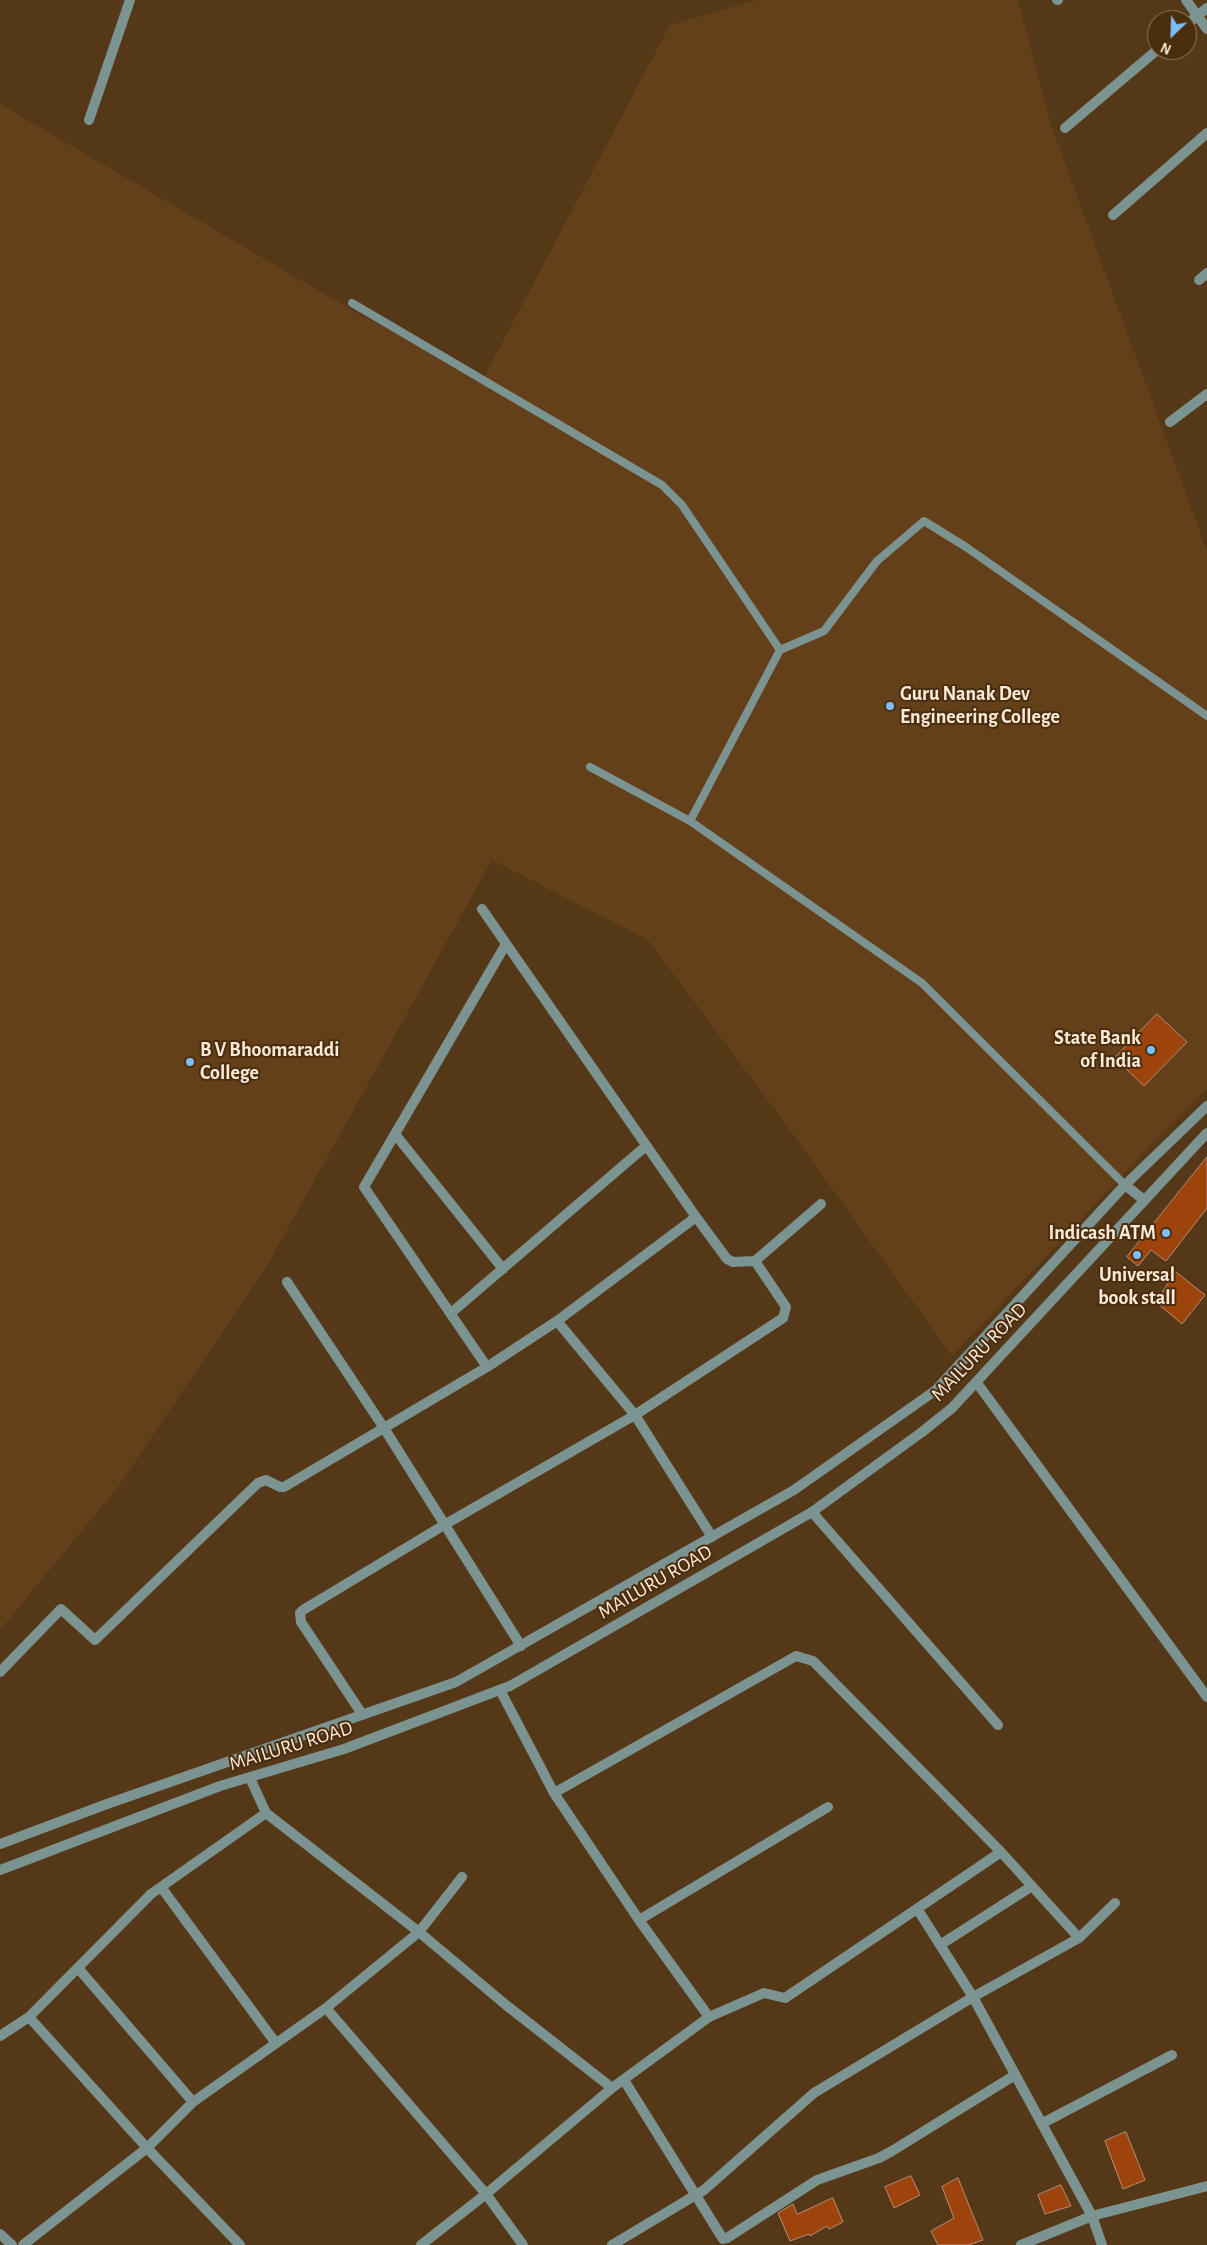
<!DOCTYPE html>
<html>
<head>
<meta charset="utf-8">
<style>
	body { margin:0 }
	#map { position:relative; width:1207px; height:2245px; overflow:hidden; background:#553818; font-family:"Alegreya Sans",sans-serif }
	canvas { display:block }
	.north { position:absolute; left:1147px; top:10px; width:50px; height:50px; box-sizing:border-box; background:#4a2d0d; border:1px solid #91785e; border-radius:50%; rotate:204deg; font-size:14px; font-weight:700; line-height:20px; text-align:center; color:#fce9d8 }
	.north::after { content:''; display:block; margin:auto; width:18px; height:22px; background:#7bbef8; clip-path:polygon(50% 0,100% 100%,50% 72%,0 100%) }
</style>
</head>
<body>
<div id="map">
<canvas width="1207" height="2245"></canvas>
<div class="north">N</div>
</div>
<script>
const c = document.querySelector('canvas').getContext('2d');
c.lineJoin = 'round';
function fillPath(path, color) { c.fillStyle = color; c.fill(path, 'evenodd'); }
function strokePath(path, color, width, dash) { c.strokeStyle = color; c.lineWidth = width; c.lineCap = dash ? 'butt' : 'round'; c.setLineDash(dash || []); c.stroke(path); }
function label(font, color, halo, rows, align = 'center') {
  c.font = font + ' "Alegreya Sans",sans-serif'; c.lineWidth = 4; c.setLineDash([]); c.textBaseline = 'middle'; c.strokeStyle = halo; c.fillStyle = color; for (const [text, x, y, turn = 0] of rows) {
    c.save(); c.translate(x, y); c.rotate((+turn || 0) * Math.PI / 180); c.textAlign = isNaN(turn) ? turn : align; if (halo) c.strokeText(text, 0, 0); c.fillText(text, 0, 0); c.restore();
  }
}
fillPath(new Path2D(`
	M757 0H1018L1051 125 1207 551V1089L1150 1146 952 1356 790 1130 648 940 492 860 268 1264 118 1487 0 1630V104L362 316 484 377 670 25Z`), '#63401a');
const building = new Path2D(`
	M1157 1014 1187 1042 1144 1086 1115 1058Z
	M1207 1157V1208L1166 1261 1151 1250 1138 1266 1127 1257Z
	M1176 1272 1205 1295 1182 1324 1156 1302Z
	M1126 2132 1145 2180 1123 2189 1105 2141Z
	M911 2176 920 2195 894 2208 885 2187Z
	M958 2178 983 2240 968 2245H938L931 2231 954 2218 942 2187Z
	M1061 2185 1071 2206 1045 2214 1038 2195Z
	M833 2198 843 2222 829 2229 827 2226 810 2236 809 2234 790 2241 778 2213 793 2204 797 2214Z`);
fillPath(building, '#9d440c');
strokePath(building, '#b88c78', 1);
strokePath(new Path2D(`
	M352 303 662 485 682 505 780 650
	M590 767 690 821 922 983 1125 1185
	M690 821 780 650 824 631 877 561 924 521 966 547 1207 716`), '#7c9491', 8);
strokePath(new Path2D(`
	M1057 0H1058
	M1186 0 1207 29
	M1187 24 1207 8
	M89 120 130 0
	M1065 128 1157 50
	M1113 215 1207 133
	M1199 280 1207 273
	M1170 422 1207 394
	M482 909 696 1217
	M395 1134 503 1269
	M1125 1185 1144 1200
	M287 1282 384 1428 521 1646
	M451 1313 646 1146
	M557 1321 696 1217 727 1259 733 1262 755 1261
	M487 1367 364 1187 506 944
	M977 1383 1207 1697
	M812 1512 998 1725
	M0 1672 61 1609 95 1640 258 1483 266 1480 280 1487H284L487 1367 557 1321 635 1415 712 1537
	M500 1690 554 1793 639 1920 709 2017
	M362 1714 301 1622 300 1613 303 1610 444 1525 635 1415 783 1318 786 1307 755 1261 821 1204
	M554 1793 796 1656 813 1661 1001 1852 1079 1938
	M266 1813 419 1932 506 2005 612 2088
	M161 1887 275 2042
	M918 1910 973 1997 1092 2216 1102 2245
	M639 1920 828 1807
	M940 1945 1032 1886
	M78 1968 193 2102
	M326 2008 486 2194 523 2245
	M29 2017 147 2148 240 2245
	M0 2036 29 2017 151 1894 266 1813 250 1778
	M624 2080 723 2239 727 2238 817 2180 879 2158 892 2151 1015 2075
	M1043 2123 1172 2055
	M0 2234 12 2245
	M23 2245 147 2148 193 2102 326 2008 419 1932 462 1877
	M421 2245 486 2194 612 2088 709 2017 764 1993 785 1998 1001 1852
	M612 2245 704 2190 814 2093 973 1997 1079 1938 1115 1903
	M1021 2245 1092 2216 1207 2186`), '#7c9491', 10);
strokePath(new Path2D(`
	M0 1844 107 1804 456 1682 794 1490 936 1390 1125 1185 1207 1106
	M0 1870 220 1786 344 1749 510 1686 812 1512 922 1432 952 1408 1207 1133`), '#7c9491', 10);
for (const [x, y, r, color] of [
	[890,706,5,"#7bbef8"],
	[1151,1050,5,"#7bbef8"],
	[190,1062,5,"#7bbef8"],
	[1166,1233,5,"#7bbef8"],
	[1137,1255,5,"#7bbef8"]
]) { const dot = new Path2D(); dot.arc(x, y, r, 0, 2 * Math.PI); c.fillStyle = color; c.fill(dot); strokePath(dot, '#4a2d0d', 2); }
label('bold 20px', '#fce9d8', '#4a2d0d', [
	["Guru Nanak Dev",900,694],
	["Engineering College",900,717],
	["State Bank",1141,1038,"right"],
	["of India",1141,1061,"right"],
	["B V Bhoomaraddi",200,1050],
	["College",200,1073],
	["Indicash ATM",1156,1233,"right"],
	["Universal",1137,1275,"center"],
	["book stall",1137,1298,"center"]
], 'left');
label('20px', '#fce9d8', '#4a2d0d', [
	["MAILURU ROAD",979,1352,-46],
	["MAILURU ROAD",655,1582,-30],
	["MAILURU ROAD",291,1746,-17]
]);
</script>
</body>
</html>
